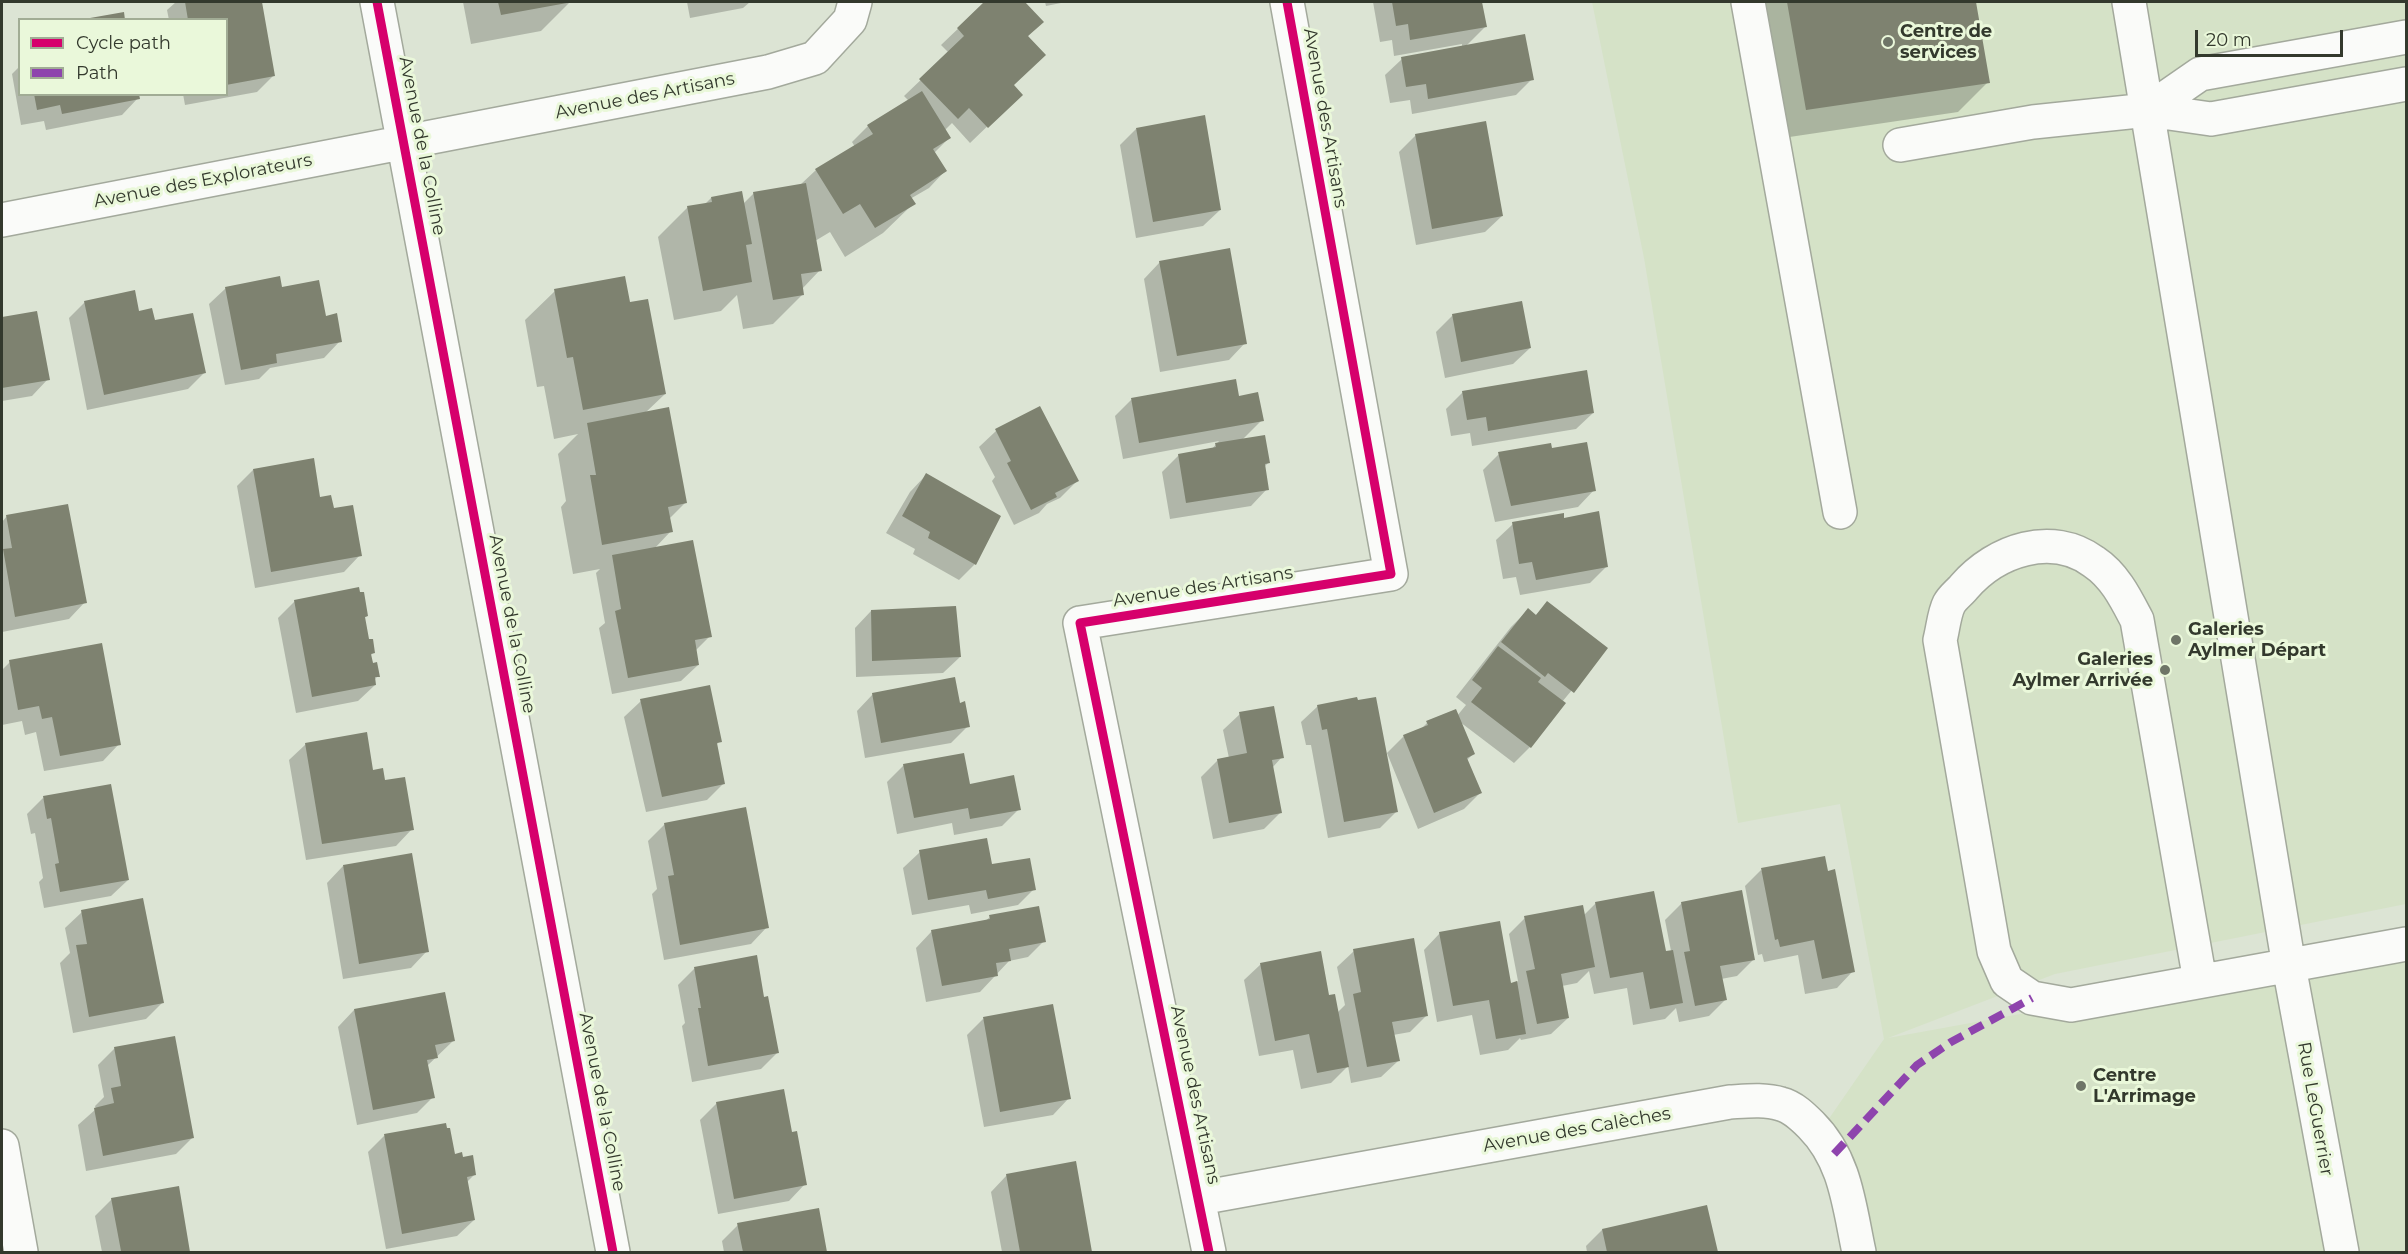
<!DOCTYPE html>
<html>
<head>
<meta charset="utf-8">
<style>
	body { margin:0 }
	#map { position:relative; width:2408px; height:1254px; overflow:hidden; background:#dce4d4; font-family:Montserrat,sans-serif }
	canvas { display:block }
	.frame { position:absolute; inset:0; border:3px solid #33392d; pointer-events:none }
	.legend { position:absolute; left:18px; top:18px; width:210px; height:78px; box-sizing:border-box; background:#eaf8da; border:2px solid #a1ac95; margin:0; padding:8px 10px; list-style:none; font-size:18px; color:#33392d }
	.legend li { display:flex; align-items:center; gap:12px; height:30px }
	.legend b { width:30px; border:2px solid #a1ac95 }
	.scale { position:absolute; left:2195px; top:30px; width:148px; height:27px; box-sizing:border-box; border:3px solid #33392d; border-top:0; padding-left:8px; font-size:18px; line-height:21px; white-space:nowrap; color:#33392d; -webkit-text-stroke:4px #eaf8da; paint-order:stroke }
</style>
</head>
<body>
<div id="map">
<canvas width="2408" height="1254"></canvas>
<div class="frame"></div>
<ul class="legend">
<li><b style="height:8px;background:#d6006c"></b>Cycle path</li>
<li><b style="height:8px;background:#8e44ad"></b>Path</li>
</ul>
<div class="scale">20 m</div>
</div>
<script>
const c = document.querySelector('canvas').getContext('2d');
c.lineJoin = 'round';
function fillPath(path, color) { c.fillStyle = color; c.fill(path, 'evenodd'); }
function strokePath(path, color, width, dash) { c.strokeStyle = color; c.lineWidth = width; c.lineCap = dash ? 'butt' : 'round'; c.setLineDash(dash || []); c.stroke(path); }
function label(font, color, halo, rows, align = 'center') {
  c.font = font + ' Montserrat,sans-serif'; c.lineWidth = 6; c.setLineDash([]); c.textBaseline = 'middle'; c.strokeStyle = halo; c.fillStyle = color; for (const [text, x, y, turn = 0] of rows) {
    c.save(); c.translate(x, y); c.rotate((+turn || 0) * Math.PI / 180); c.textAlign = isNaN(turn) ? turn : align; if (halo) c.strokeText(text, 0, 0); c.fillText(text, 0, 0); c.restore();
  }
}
fillPath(new Path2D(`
	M1592 2H2406V904L2055 974 1888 1038 2406 944V1252H1859L1819 1133 1884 1039 1840 804 1738 823 1644 258Z`), '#d5e2c7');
fillPath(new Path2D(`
	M176 2H260L274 75 257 92 185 105 183 94H226V20H169L167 10Z
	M463 2H570L541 31 471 44Z
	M687 2H750L743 8 690 18Z
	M986 2H1023L1042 21 1027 37 1013 85 1021 94 970 143 952 123 944 131 949 138 934 153 945 171 929 188 910 199 913 204 883 233 845 257 830 232 815 241 820 270 802 289 803 294 773 324 743 329 737 295 721 311 674 320 658 237 688 207 705 204 711 198 743 204 754 193 800 185 816 170 855 147 852 142 868 126 909 101 904 96 949 53 941 45Z
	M1045 2H1066L1046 6Z
	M1373 2H1481L1485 27 1465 47 1532 79 1516 95 1412 114 1410 100 1390 103 1385 75 1402 59 1462 47V44L1394 56 1392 40 1380 42Z
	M1752 2H1974L1988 82 1958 112 1776 139Z
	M20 66V94H138V98L122 115 46 130 44 121 21 125 12 74Z
	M1136 129 1220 210 1203 226 1136 238 1120 145Z
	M1416 135 1502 216 1485 232 1416 245 1399 152Z
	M1160 262 1245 343 1229 360 1160 372 1144 279Z
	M226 288H280L325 318 340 341 324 358 270 368 259 379 225 385 209 304Z
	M555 291 629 304 665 394 645 413 685 503 669 519 671 531 654 549 710 636 695 651 698 665 681 681 612 694 599 628 605 623 596 573 600 569 573 574 561 507 566 501 558 454 578 434 554 439 544 386 537 387 525 320Z
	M85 302 138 312 204 373 188 389 87 410 69 318Z
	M36 312 48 379 32 396 2 401V319Z
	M1453 315 1530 348 1513 364 1445 378 1436 332Z
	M1463 392 1593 413 1576 429 1472 446 1470 433 1451 436 1446 409Z
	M1131 400 1262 420 1242 440 1268 463 1264 467 1267 489 1251 506 1170 519 1162 472 1179 455 1211 450 1219 441 1123 459 1115 416Z
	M1039 408 1077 481 1060 498 1047 504 1039 513 1014 525 992 481 995 477 979 447 996 431Z
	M1499 454 1594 490 1578 507 1495 522 1483 470Z
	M253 470 319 498 332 510 360 555 344 572 255 588 237 486Z
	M926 475 975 564 959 580 913 554 915 549 886 533 910 492Z
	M7 516 85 602 69 619 2 632V522Z
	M1563 519 1607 566 1590 583 1520 595 1516 577 1503 579 1496 540 1513 524Z
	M295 601 367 616 364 618 368 641 374 652 370 656 378 676 374 680 375 685 358 701 296 713 278 618Z
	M1548 603 1606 649 1562 702 1530 747 1514 763 1460 722 1473 754 1467 760 1480 793 1464 809 1418 829 1387 753 1404 736 1420 730 1427 723 1457 716 1466 705 1456 697 1511 627 1528 610 1535 616Z
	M871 611 960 657 943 673 856 677 855 628Z
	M10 662 119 744 103 761 44 771 36 732 25 735 22 721 2 725V670Z
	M873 694 959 705 968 726 951 743 865 758 857 711Z
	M641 701 720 741 716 745 724 783 707 800 646 812 624 717Z
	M1318 706 1396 812 1380 828 1328 838 1311 745H1306L1301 722Z
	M1240 714 1282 757 1272 768 1281 812 1264 829 1213 839 1201 777 1218 760 1229 758 1223 730Z
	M306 744 384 782 412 829 396 846 306 860 289 760Z
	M904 765 1019 809 1002 826 954 835 952 823 897 834 887 782Z
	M43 798 128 880 111 896 44 908 39 882 43 878 35 833 31 834 27 814Z
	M665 824 767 927 751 944 664 960 652 894 657 889 648 841Z
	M920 852 990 866 1034 889 1018 905 971 914 969 905 912 915 903 868Z
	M343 866 427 951 411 968 343 979 327 883Z
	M1761 870 1853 971 1837 988 1805 994 1798 955 1764 962 1762 954 1758 955 1745 886Z
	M1596 903 1665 953 1671 951 1665 920 1682 903 1754 959 1737 976 1721 979 1725 1000 1709 1016 1679 1022 1676 1008 1665 1019 1633 1025 1627 988 1594 994 1589 971 1577 983 1562 986 1568 1018 1551 1034 1521 1040 1520 1038 1508 1050 1480 1055 1472 1015 1437 1022 1424 950 1440 933 1510 985 1518 981 1509 934 1525 918 1583 916Z
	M82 912 162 1003 146 1019 73 1033 60 963 70 953 65 928Z
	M990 917 1044 941 1028 957 1009 961 980 992 926 1002 916 948 932 931 984 922Z
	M1354 951 1427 1015 1410 1032 1393 1035 1398 1061 1381 1077 1351 1083 1348 1066 1331 1083 1301 1089 1293 1050 1259 1056 1244 980 1261 964 1328 997 1337 1013 1345 1005 1337 967Z
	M755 957 763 999 777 1053 761 1069 692 1082 682 1026 685 1023 678 985 694 969Z
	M354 1010 453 1041 427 1066 433 1097 417 1113 357 1125 338 1027Z
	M983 1019 1069 1098 1053 1115 984 1127 967 1035Z
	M115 1048 192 1138 176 1154 86 1171 78 1125 96 1109 95 1106 104 1097 98 1065Z
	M717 1103 791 1134 805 1184 789 1201 718 1214 700 1120Z
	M384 1136 462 1159 475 1174 467 1182 474 1220 457 1236 386 1249 368 1152Z
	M1075 1163 1091 1252H1002L991 1192 1007 1175Z
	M177 1188 189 1252H102L95 1216 112 1199Z
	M1706 1207 1716 1252H1587L1586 1246 1602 1230Z
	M818 1210 826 1252H724L722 1241 738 1225Z`), '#0003');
fillPath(new Path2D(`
	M185 2H262L275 76 226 85V20H188Z
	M498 2H567V3L501 15Z
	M984 2H1025L1044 22 1028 36 1046 55 1014 85 1023 95 988 128 969 108 958 119 919 79 964 36 957 28Z
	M1392 2H1482L1487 27 1410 40 1408 24 1396 26Z
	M1787 2H1976L1990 83 1806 110Z
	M124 12 125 20H90V18Z
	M1525 34 1534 80 1428 99 1426 84 1406 87 1401 57Z
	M922 91 951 138 933 149 947 171 910 195 916 204 875 228 860 204 843 214 815 169 873 134 867 125Z
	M34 94H139L140 99 62 114 60 105 37 110Z
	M1205 115 1221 210 1153 222 1136 128Z
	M1486 121 1503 216 1432 229 1415 134Z
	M806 183 822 271 801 274 804 295 773 300 753 192Z
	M742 191 752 244 746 245 752 282 703 291 687 206 712 202 711 197Z
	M1230 248 1247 344 1177 356 1159 261Z
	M280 276 282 287 319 280 326 316 337 313 342 342 276 354 277 363 241 370 225 287Z
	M625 276 630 302 648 299 666 394 583 410 573 357 567 358 554 289Z
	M135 290 139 311 152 308 155 320 193 313 206 373 104 395 84 301Z
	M1522 301 1531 348 1461 362 1452 314Z
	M37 311 50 380 2 388V317Z
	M1587 370 1594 413 1488 431 1486 417 1467 420 1462 391Z
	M1236 379 1239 396 1258 392 1264 421 1139 443 1131 398Z
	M1040 406 1079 481 1055 493 1057 497 1031 510 1007 463 1011 461 995 429Z
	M669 407 687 503 668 507 673 532 602 545 590 475H596L587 423Z
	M1265 435 1270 463 1265 464 1269 490 1186 503 1178 454 1216 447 1215 443Z
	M1587 442 1596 491 1511 506 1498 452 1551 443 1552 448Z
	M314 458 320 497 331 495 334 508 353 505 362 556 271 572 253 469Z
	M926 473 1001 516 976 565 928 538 930 532 902 516Z
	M68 504 87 603 15 617 3 549 12 548 6 515Z
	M1599 511 1608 567 1536 580 1532 562 1519 564 1512 522 1564 513V518Z
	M693 540 712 637 695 640 699 665 628 678 615 611 621 609 612 555Z
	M359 587 360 592H364L368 616 365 617 369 639H373L375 653 371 654 373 663 377 662 380 677H375L376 685 312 697 294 600Z
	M1547 601 1608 648 1574 693 1548 673 1545 677 1501 642 1528 608 1536 615Z
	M956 606 961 657 872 661 871 610Z
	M102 643 121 745 60 756 52 717 42 719 39 706 18 710 9 660Z
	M1498 646 1541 678 1538 682 1566 703 1531 748 1471 702 1482 688 1472 680Z
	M955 677 960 703 965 701 970 727 881 743 872 693Z
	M710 685 722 742 717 743 725 784 662 797 640 699Z
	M1357 697 1358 700 1376 697 1398 812 1344 822 1327 729 1322 730 1317 705Z
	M1274 706 1284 758 1272 760 1282 813 1229 823 1217 759 1247 753 1239 712Z
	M1456 709 1475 754 1467 758 1482 793 1434 813 1403 735 1428 725 1426 721Z
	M367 732 373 770 383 768 385 780 405 777 414 830 322 844 305 743Z
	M964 753 970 784 1014 775 1021 810 970 819 968 808 914 818 903 764Z
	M111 784 129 880 60 892 55 864 59 863 51 818 47 819 43 796Z
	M746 807 769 928 680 945 668 876 674 875 664 823Z
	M987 838 992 864 1030 858 1036 890 988 899 986 890 928 900 919 850Z
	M412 853 429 952 359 964 343 865Z
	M1825 856 1828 871 1835 869 1855 972 1822 979 1814 940 1780 947 1778 939 1775 940 1761 868Z
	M1742 890 1755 960 1720 966 1727 1000 1695 1006 1684 952 1690 951 1681 902Z
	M1654 891 1666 951 1673 950 1683 1003 1650 1009 1643 972 1610 978 1595 902Z
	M143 898 164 1003 89 1017 76 945 87 944 81 910Z
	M1583 905 1595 967 1561 974 1569 1018 1537 1024 1526 971 1535 969 1524 916Z
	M1039 906 1046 942 1009 949 1011 961 996 963 998 976 942 986 931 930 990 919 989 915Z
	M1500 921 1511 983 1517 981 1526 1034 1496 1039 1489 1000 1453 1006 1439 932Z
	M1414 938 1428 1016 1392 1022 1400 1061 1367 1067 1353 994 1361 992 1353 949Z
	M1321 951 1329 995 1335 994 1349 1067 1317 1073 1309 1034 1275 1041 1260 963Z
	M757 955 764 997 768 996 779 1053 708 1066 698 1008H701L694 967Z
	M445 992 455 1041 435 1045 438 1058 427 1060 435 1098 373 1110 354 1009Z
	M1053 1004 1071 1099 1000 1112 983 1017Z
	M175 1036 194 1138 103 1156 94 1108 114 1103 111 1088 121 1086 114 1047Z
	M784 1089 792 1132 797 1131 807 1185 734 1199 716 1102Z
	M446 1123 447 1128H450L455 1154 462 1152 463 1157 473 1155 476 1175 467 1177 475 1220 402 1234 384 1134Z
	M1076 1161 1092 1252H1020L1006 1174Z
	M179 1186 190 1252 121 1251 111 1198Z
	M1707 1205 1718 1252H1607L1602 1229Z
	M819 1208 827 1252H743L737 1223Z`), '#7e8270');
const minor = new Path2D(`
	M377 2 613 1252
	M1748 2 1840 512
	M2129 2 2289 966 2342 1252
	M2148 110 2200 74 2406 37
	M1900 145 2033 122 2148 110 2211 119 2406 84
	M2 220 768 72 815 58 850 20 855 2
	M2200 981 2137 620C2126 599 2115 576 2094 562 2052 531 1996 550 1964 587 1960 592 1952 598 1949 604 1944 614 1943 629 1940 640L1994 951 2007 981 2032 998 2071 1005 2406 944
	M2 1146 21 1252
	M1200 1198 1730 1102C1747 1101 1765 1099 1781 1104 1793 1107 1803 1117 1811 1125 1846 1160 1849 1206 1859 1252
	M1209 1252 1080 623 1391 574 1287 2`);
strokePath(minor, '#a3a99c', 36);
strokePath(minor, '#fafbf9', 33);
strokePath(new Path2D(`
	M1834 1154 1917 1065 1951 1042 2032 998`), '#8e44ad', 8, [15, 8]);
strokePath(new Path2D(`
	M377 2 613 1252
	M1209 1252 1080 623 1391 574 1287 2`), '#d6006c', 9);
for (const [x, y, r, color] of [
	[1888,42,6,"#6e7567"],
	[2176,640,6,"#6e7567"],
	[2165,670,6,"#6e7567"],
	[2081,1086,6,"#6e7567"]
]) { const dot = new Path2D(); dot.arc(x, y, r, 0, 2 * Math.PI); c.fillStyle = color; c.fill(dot); strokePath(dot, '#eaf8da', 2); }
label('bold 18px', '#33392d', '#eaf8da', [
	["Centre de",1900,32],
	["services",1900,53],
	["Galeries",2188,630],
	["Aylmer Départ",2188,651],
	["Galeries",2153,660,"right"],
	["Aylmer Arrivée",2153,681,"right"],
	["Centre",2093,1076],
	["L'Arrimage",2093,1097]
], 'left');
label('18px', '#33392d', '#eaf8da', [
	["Avenue des Artisans",645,96,-11],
	["Avenue des Artisans",1325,118,80],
	["Avenue de la Colline",422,146,79],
	["Avenue des Explorateurs",203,181,-11],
	["Avenue des Artisans",1203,587,-9],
	["Avenue de la Colline",512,624,79],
	["Avenue des Artisans",1195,1095,78],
	["Avenue de la Colline",602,1102,79],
	["Rue LeGuerrier",2315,1109,80],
	["Avenue des Calèches",1577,1130,-10]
]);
</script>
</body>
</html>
